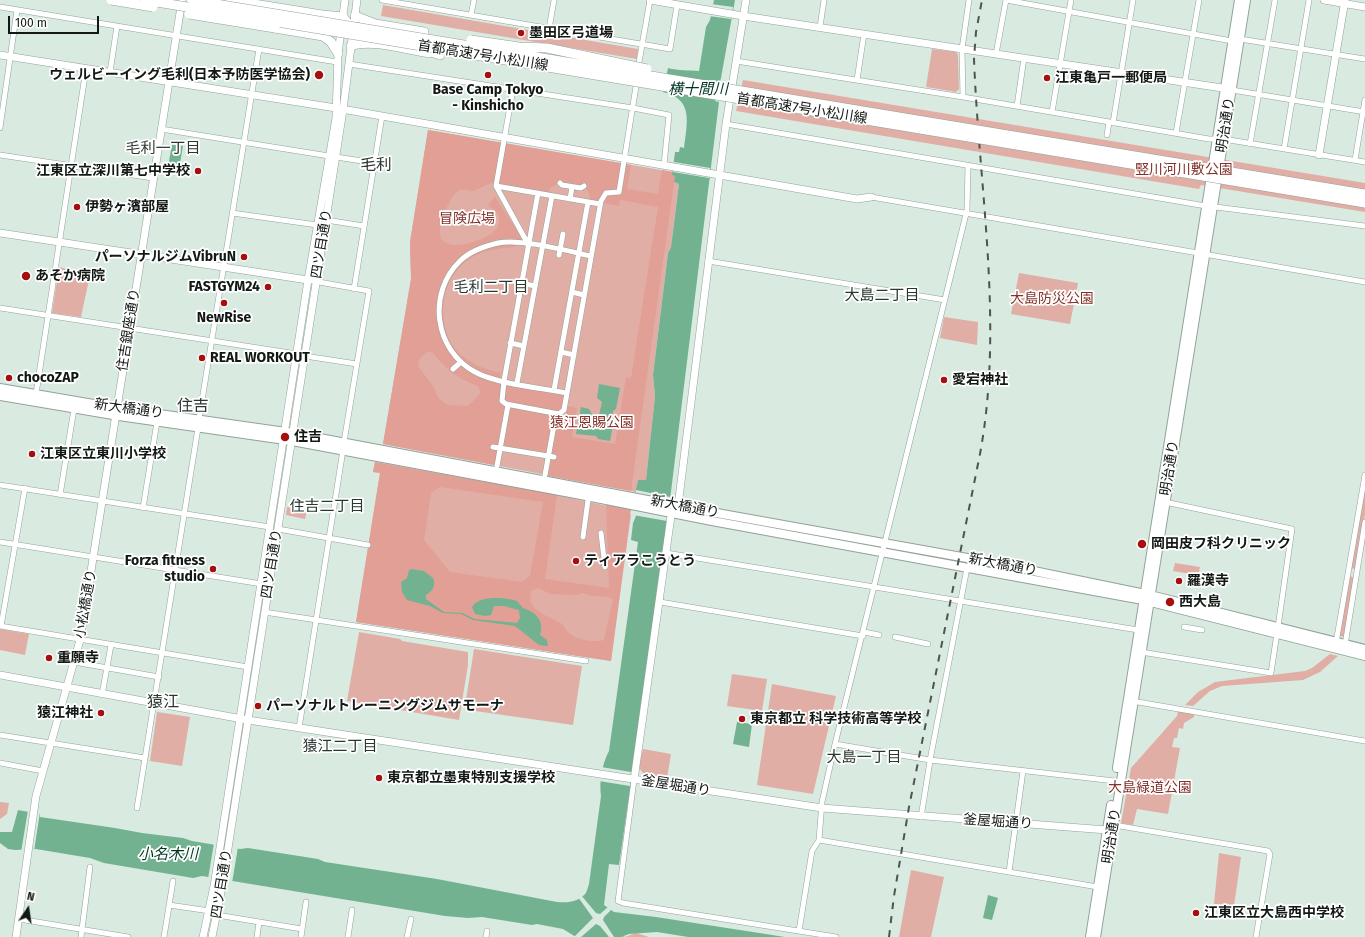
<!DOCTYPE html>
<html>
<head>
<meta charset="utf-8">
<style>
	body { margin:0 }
	#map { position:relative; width:1365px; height:937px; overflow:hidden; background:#d9eae1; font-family:"Fira Sans",sans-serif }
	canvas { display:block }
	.north { position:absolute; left:8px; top:889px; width:40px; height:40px; -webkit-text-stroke:3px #fff; paint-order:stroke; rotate:13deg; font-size:11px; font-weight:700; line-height:16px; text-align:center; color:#121814 }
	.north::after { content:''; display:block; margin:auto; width:14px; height:18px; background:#121814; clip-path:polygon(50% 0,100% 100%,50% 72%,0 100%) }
	.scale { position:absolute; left:8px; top:16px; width:91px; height:18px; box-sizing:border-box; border:2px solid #121814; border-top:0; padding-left:5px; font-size:12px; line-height:14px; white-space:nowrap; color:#121814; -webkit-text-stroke:3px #fff; paint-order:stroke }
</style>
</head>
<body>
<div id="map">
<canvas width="1365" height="937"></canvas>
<div class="north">N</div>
<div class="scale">100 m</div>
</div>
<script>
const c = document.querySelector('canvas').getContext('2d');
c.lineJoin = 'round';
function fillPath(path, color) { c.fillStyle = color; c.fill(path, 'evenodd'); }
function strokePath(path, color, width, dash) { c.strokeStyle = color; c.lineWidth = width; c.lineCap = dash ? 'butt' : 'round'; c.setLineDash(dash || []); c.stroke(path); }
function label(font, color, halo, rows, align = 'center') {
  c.font = font + ' "Fira Sans","Noto Sans JP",sans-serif'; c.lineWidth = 3.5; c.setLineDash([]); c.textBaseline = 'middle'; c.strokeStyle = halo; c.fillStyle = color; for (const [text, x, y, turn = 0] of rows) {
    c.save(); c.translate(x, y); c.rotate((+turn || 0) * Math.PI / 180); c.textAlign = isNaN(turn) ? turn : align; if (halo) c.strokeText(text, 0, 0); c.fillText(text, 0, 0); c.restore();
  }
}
fillPath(new Path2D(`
	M383 5 638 49 637 59 381 16Z
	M932 49 956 52 958 55 959 89 956 92 926 87Z
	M743 80 1365 183V212L1201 185 1199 189 736 111Z
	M428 130 673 172V175L675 176 674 182 679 184 671 247 668 253 653 375 655 396 646 480H638L636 492 383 444 411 279 410 242Z
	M59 267 90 275 81 317 52 313Z
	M1019 273 1078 283 1070 324 1011 314Z
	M944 317 978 322 977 345 940 338Z
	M375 462 557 495 612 507 631 515 611 661 356 622 380 473 373 472Z
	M1365 483V514L1356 568 1351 569Z
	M287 507 307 510 305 519 286 515Z
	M1175 563 1200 567 1197 582H1189L1191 574 1173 571Z
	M1350 576 1354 578 1345 637 1339 636Z
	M0 629 29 634 25 655 0 650Z
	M359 632 400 639 402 641 468 652V665L459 720 347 701Z
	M474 649 582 666 573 725 468 710 465 706Z
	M1330 654 1338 656 1320 672 1303 680 1222 686 1210 691 1193 706 1185 705 1198 692 1215 682 1305 671 1312 668Z
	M732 674 767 679 762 711 727 706Z
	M772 684 836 696 813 794 757 785Z
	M1178 710 1194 714V717L1184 723 1183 729 1179 728 1177 738H1174L1172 747 1180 748 1168 814 1137 809 1133 825 1121 823 1131 768 1177 716Z
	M157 712 190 717 182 766 150 761Z
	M643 749 671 754 667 778 644 774 638 767Z
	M0 802 9 803 7 814 0 819Z
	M1219 853 1241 857 1234 906 1214 904Z
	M911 870 944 877 931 937H899Z
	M636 933 649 937H621L623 935 625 937Z`), '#e1aea6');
fillPath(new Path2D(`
	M428 130 631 165 627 189 658 194 662 170 673 172V175L675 176 631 491 548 476 552 456 499 445 494 465 383 444 411 279 410 242ZM491 183 549 193 550 188 560 183 585 186 590 196 589 200 619 206 620 200 658 207 631 378 626 377 615 444 572 437 577 408 562 405 564 394 499 382 501 373C486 370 471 364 460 354 431 325 441 269 479 254 491 249 503 248 515 247L521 240 520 235 495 197 488 205 499 215C500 229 495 232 484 238 474 242 444 253 440 235 438 228 450 194 458 191 462 188 468 190 473 191ZM427 352H432C448 370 454 377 478 386L481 393 468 406 448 405 438 398 433 386 418 366 420 358Z
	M375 462 557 495 545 579 609 588 606 504 631 509 611 661 356 622 380 473 373 472ZM440 487 543 502 530 576 522 582 450 572 424 540 431 493ZM538 588 551 594 576 595 583 593C593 599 603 594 613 599L604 640C596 643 576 640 569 633 565 630 564 624 559 622 546 615 526 610 531 591Z`), '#e29f95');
fillPath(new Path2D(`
	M714 0H735L721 78 715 101 719 102 658 597 619 865 609 864 604 905 614 912 656 917 785 937H688L657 932 629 934 621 937H576L563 929 537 924 532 925 482 917 468 918 445 916 202 876 193 878 104 863 90 858 36 849 15 850 8 849 0 843V832H12L18 810 40 814V817L115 828 142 833 183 838 192 841 240 849 248 848 318 859 325 862 437 879 557 902C569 903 578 902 586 893L589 884 601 796C599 781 602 764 609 751L638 542 631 540 633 523 636 516C631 506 636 491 638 480H646L655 396 653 375 668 253 671 247 679 184 674 182 675 176 672 175 675 152H679L680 147 684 148C687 123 694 99 663 92L668 68C679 71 688 70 699 71L706 27 710 20Z
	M172 144 183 146 179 169 168 167Z
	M599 384 620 388 616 409 613 411 612 417 614 419 610 441 598 439 596 436 576 434 581 407 589 409 592 414 599 415 602 402 597 398Z
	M412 569 424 571 433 578C436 586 433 591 426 595V599L444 612 462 613 475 619 517 623 520 618 519 610 504 606H494L491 615 485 616 475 614 472 607C478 595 506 597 517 601L523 608C535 612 545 620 540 635L547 640 548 646 539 645 515 626 473 620 461 614 443 613 430 606 407 600 402 592 401 582 407 578 409 570Z
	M737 722 752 724 749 747 733 744Z
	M988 895 998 898 992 920 983 918Z`), '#72b291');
fillPath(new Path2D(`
	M711 4 733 7 731 19 709 16Z
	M674 162 710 168 709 178 673 172Z
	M636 490 670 497 667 521 633 515Z
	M601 767 631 772 630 786 599 781Z
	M28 810 40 812 34 851 21 852Z
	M214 843 238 847 232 883 208 879Z
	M581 895 596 913 600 914 608 907 612 909 604 917 603 920 614 937H609L600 926 596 924 581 937H574L593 918 578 897Z`), '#d9eae1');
const street = new Path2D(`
	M382 0 670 49 677 5
	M0 7 337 62
	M471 15 474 0
	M820 27 824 0
	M549 29 554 0
	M1240 39 1365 59
	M996 54 1006 0 1232 41
	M736 61 963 97 1209 139H1223L1365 162
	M349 64 633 108 669 115 664 165
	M638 68 650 0
	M110 72 117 26
	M857 80 864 34
	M513 89 496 186 528 244
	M1232 90 1365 112
	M963 97 962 49 969 0
	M1017 106 1024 58
	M1052 112 1071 0
	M1113 123 1133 0
	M726 124 1200 205 1365 226
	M0 128 17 10
	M161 129 329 156
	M1176 133 1199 0
	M1107 135 1109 122
	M1250 144 1275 0
	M1284 149 1309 0
	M0 155 153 178
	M336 157 375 163
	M1355 160 1365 100
	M560 183 562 185 581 188 584 186
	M496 186 600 204
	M538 193 504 381 502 401 506 404 559 414 564 410 601 201 606 193 619 192 637 80
	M871 197 1198 253
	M570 199 572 187
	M232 213 317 225
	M326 220 364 226
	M1204 254 1365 282
	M559 255 563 234
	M708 261 945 300
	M308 280 369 291 344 442
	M521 283 535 286
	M354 289 382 116
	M572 292 584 295
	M0 308 297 354
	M510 343 524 346
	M561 352 574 355
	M305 356 357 364
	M453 369 461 362
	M517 383 552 196
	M554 390 588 202
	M567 393C542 388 497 384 475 372 434 350 427 293 460 261 470 251 485 246 498 243 519 238 568 251 591 256
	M36 394 86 69
	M199 419 259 49
	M493 447 554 457
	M497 466 508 405
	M545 475 556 414
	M0 485 270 527
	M60 495 74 409
	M1165 502 1292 529 1278 627
	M143 508 157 422
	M278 529 368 545
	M601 533 605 567
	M583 537 588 500
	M0 542 262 584
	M666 553 1138 630
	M660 602 863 636
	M264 612 586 661
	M0 626 248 667
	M1 626 25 488
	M1184 627 1202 630
	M864 632 879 635
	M895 637 928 644
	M1336 643 1365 475
	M1345 645 1365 522
	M1141 652 1271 673 1277 633
	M74 662 159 677
	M102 695 111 645
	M1132 701 1365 741
	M299 728 343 450
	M0 735 145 758
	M835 744 930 760 1115 781
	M0 763 43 771
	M634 780 618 901 623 903 836 937
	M137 808 198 428
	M921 817 931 755 967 568
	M1112 826 1114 825 1268 851 1270 854 1256 937
	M819 840 1098 887
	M1009 872 1023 771
	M169 905 210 911
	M217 915 302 929
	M19 919 128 937
	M799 931 812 851 819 840 822 802 835 744 967 210 968 165
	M81 937 90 867
	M164 937 173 881
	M257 937 259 922
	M301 937 306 902
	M348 937 352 910
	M407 937 411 919
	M486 937 487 931`);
const secondary = new Path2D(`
	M650 0 743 16 1229 89
	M1324 0 1365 7
	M0 55 336 108 857 199 871 197
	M1319 155 1345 0
	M0 233 308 280
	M0 675 248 720 822 808 1107 830
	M634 780 671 516 678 505 679 498 726 124 746 0
	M16 937 36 796 80 640 182 0
	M203 937 214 886 308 280 336 118 338 54 345 0
	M212 937 222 887 343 110 357 0`);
const primary = new Path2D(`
	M0 388 117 408 293 433 711 512 995 563 1150 595 1365 649
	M0 396 119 416 292 441 576 494 712 521 1143 600 1365 656
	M1117 768 1239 0
	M1090 937 1111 805
	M1096 937 1246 0`);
const highway = new Path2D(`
	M229 0 322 15 343 17 353 30
	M355 16 375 24 424 32
	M275 28 323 36 331 42 338 53
	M351 46C371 38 408 50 429 53
	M423 49 440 55`);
strokePath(street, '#92a299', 6);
strokePath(secondary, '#92a299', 8);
strokePath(primary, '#92a299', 10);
strokePath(highway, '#92a299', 10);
strokePath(street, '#fff', 5);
strokePath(secondary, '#fff', 7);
strokePath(primary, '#fff', 8);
strokePath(highway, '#fff', 9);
strokePath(new Path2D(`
	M889 937 894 896 909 807 980 454C1004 324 979 190 974 59L976 32 982 0`), '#4c554f', 2, [7, 7]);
const highwayBridge = new Path2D(`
	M111 0 153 7
	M145 0 1365 203
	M192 0 1365 194
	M189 14 275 28
	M471 40 519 47 547 48 647 69`);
strokePath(highwayBridge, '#92a299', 10, []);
strokePath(highwayBridge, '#fff', 9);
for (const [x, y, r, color] of [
	[521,33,4,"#a5100e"],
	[319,75,5,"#a5100e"],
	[488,75,4,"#a5100e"],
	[1047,78,4,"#a5100e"],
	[198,171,4,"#a5100e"],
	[77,207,4,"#a5100e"],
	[244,257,4,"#a5100e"],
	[26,276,5,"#a5100e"],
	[268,287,4,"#a5100e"],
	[224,303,4,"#a5100e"],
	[202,358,4,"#a5100e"],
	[9,378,4,"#a5100e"],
	[944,380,4,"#a5100e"],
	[285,437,5,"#a5100e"],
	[32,454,4,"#a5100e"],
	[1142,544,5,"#a5100e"],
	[576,561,4,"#a5100e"],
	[213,569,4,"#a5100e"],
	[1179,581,4,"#a5100e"],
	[1170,602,5,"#a5100e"],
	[49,658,4,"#a5100e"],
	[258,706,4,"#a5100e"],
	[101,713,4,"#a5100e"],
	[742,719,4,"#a5100e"],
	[379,778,4,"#a5100e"],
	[1196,913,4,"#a5100e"]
]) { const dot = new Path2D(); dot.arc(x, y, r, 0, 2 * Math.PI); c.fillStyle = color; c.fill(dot); strokePath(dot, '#fff', 1.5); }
label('bold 14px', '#121814', '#fff', [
	["墨田区弓道場",529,33],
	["ウェルビーイング毛利(日本予防医学協会)",310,75,"right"],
	["江東亀戸一郵便局",1055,78],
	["Base Camp Tokyo",488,90,"center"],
	["- Kinshicho",488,106,"center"],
	["江東区立深川第七中学校",190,171,"right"],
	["伊勢ヶ濱部屋",85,207],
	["パーソナルジムVibruN",236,257,"right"],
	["あそか病院",35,276],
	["FASTGYM24",260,287,"right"],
	["NewRise",224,318,"center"],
	["REAL WORKOUT",210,358],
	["chocoZAP",17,378],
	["愛宕神社",952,380],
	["住吉",294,437],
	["江東区立東川小学校",40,454],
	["岡田皮フ科クリニック",1151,544],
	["Forza fitness",205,561,"right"],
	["studio",205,577,"right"],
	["ティアラこうとう",584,561],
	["羅漢寺",1187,581],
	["西大島",1179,602],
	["重願寺",57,658],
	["パーソナルトレーニングジムサモーナ",266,706],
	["猿江神社",93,713,"right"],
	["東京都立 科学技術高等学校",750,719],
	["東京都立墨東特別支援学校",387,778],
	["江東区立大島西中学校",1204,913]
], 'left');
label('14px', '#121814', '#fff', [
	["首都高速7号小松川線",483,56,9],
	["首都高速7号小松川線",802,109,9],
	["明治通り",1226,125,-81],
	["四ツ目通り",322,244,-81],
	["住吉銀座通り",129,330,-81],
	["新大橋通り",129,409,8],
	["明治通り",1170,468,-81],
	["新大橋通り",685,507,11],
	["四ツ目通り",272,564,-81],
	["新大橋通り",1003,565,11],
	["小松橋通り",86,604,-80],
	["釜屋堀通り",676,786,9],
	["釜屋堀通り",998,822,4],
	["明治通り",1112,836,-81],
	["四ツ目通り",222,884,-81]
]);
label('14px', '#82322a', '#fff', [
	["竪川河川敷公園",1184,170],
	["冒険広場",467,219],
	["大島防災公園",1052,299],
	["猿江恩賜公園",592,423],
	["大島緑道公園",1150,788]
]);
label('italic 15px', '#003621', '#fff', [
	["横十間川",698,90],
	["小名木川",168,855]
]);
label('15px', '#2a3730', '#fff', [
	["毛利一丁目",163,149],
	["毛利二丁目",491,288],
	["大島二丁目",882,296],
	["住吉二丁目",327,507],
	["猿江二丁目",340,747],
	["大島一丁目",864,758]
]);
label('16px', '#2a3730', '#fff', [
	["毛利",376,166],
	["住吉",193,407],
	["猿江",163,703]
]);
</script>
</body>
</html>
